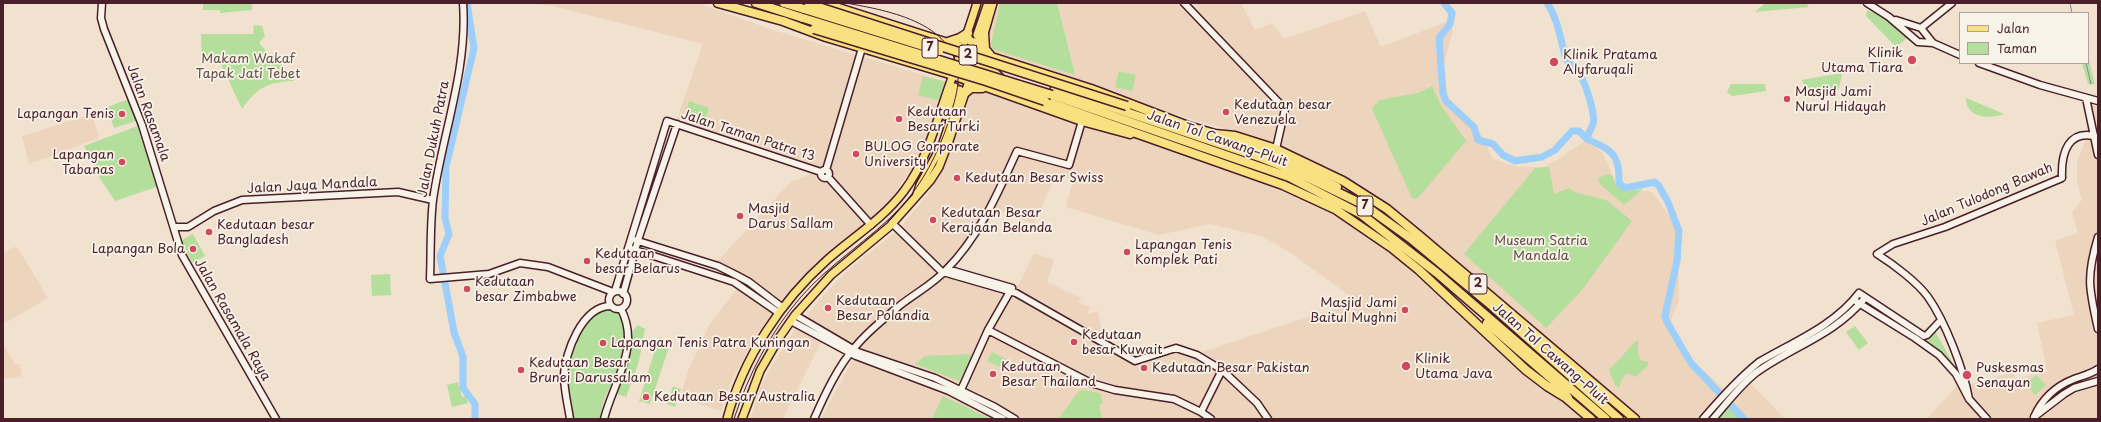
<!DOCTYPE html>
<html>
<head>
<meta charset="utf-8">
<style>
	body { margin:0 }
	#map { position:relative; width:2101px; height:422px; overflow:hidden; background:#f1e1cf; font-family:"Playpen Sans",sans-serif }
	canvas { display:block }
	.frame { position:absolute; inset:0; border:4px solid #4a1f2b; pointer-events:none }
	.legend { position:absolute; left:1959px; top:12px; width:130px; height:52px; box-sizing:border-box; background:#f7f3e8; border:1px solid #b29e9c; margin:0; padding:5px 7px; list-style:none; font-size:12px; color:#4a1f2b }
	.legend li { display:flex; align-items:center; gap:8px; height:20px }
	.legend b { width:20px; border:1px solid #b29e9c }
</style>
</head>
<body>
<div id="map">
<canvas width="2101" height="422"></canvas>
<div class="frame"></div>
<ul class="legend">
<li><b style="height:5px;background:#f8e181"></b>Jalan</li>
<li><b style="height:11px;background:#b4de9b"></b>Taman</li>
</ul>
</div>
<script>
const c = document.querySelector('canvas').getContext('2d');
c.lineJoin = 'round';
function fillPath(path, color) { c.fillStyle = color; c.fill(path, 'evenodd'); }
function strokePath(path, color, width, dash) { c.strokeStyle = color; c.lineWidth = width; c.lineCap = dash ? 'butt' : 'round'; c.setLineDash(dash || []); c.stroke(path); }
function label(font, color, halo, rows, align = 'center') {
  c.font = font + ' "Playpen Sans",sans-serif'; c.lineWidth = 3.5; c.setLineDash([]); c.textBaseline = 'middle'; c.strokeStyle = halo; c.fillStyle = color; for (const [text, x, y, turn = 0] of rows) {
    c.save(); c.translate(x, y); c.rotate((+turn || 0) * Math.PI / 180); c.textAlign = isNaN(turn) ? turn : align; if (halo) c.strokeText(text, 0, 0); c.fillText(text, 0, 0); c.restore();
  }
}
fillPath(new Path2D(`
	M521 3H698L770 29 947 82 917 165 906 176 883 214 844 239 781 302 757 334 730 384 721 411 680 398 689 368 710 324 740 285 712 267 791 182 819 171 676 122 703 44 553 6Z
	M995 3H1180L1188 12 1199 3H1241L1255 30 1272 23 1284 39 1365 11 1381 47 1446 22 1453 30 1442 70 1449 102 1482 136 1493 159 1518 167H1543L1560 158 1587 139 1603 154 1616 183 1619 186 1631 192 1648 191 1653 193 1677 227 1679 302 1670 322 1693 361 1725 390 1741 374 1785 419H1638L1544 342 1501 298 1389 207 1268 142 1145 105 1062 75 992 56 985 48Z
	M978 89 1024 105 1175 149 1328 210 1371 236 1545 389 1585 419H828L822 417 853 359 823 338 783 419H750L762 383 788 339 822 297 847 271 899 229 928 194 947 159 959 129 967 93ZM1056 174 1073 180 1066 207 1159 235 1210 224 1264 237 1295 256 1357 301 1199 353 1181 344 1134 358 1103 339 1098 311 1088 314 1090 307 1078 302 1081 298 1047 282 1054 260 1034 253 1018 286 1009 283 1006 290 942 274 993 208 1034 224Z
	M2086 102 2098 107V419H1927L1962 380 1968 385 2012 372 2016 379 2047 371 2037 323 2074 315 2055 241 2078 233 2072 212 2082 200 2077 181V162L2087 137Z
	M92 114 99 138 29 164 22 136Z
	M14 247 18 248 48 298 3 324V253Z
	M3 344 15 364H20L22 376 3 379Z`), '#edd4bd');
fillPath(new Path2D(`
	M203 3H252V10L220 13V10H203Z
	M1000 3H1057L1075 75 992 49 991 44Z
	M1765 3H1806L1809 7 1755 12Z
	M1867 11C1879 10 1896 27 1905 34L1907 38 1896 47 1866 16Z
	M254 25 262 26 265 36 259 43 269 54 279 61 294 81C267 82 258 87 242 109L219 60 210 59 202 62 201 34H253Z
	M2088 57 2095 84H2088L2082 63H2088Z
	M1119 71 1136 75 1132 91 1115 87Z
	M1842 73 1839 88C1825 100 1808 100 1802 80Z
	M923 76 945 82 940 101 918 95Z
	M1731 84H1765L1766 91 1732 96 1727 92Z
	M1432 86 1440 104 1466 141 1418 198 1415 199 1412 198 1372 109 1379 100 1418 93Z
	M1966 98 2004 114C1991 119 1966 119 1966 98Z
	M129 99 136 121 114 128 107 107Z
	M689 101 709 108 704 124 684 118Z
	M140 125 159 186 115 201 99 177 84 146Z
	M1549 167 1554 194 1569 188 1574 192 1606 200 1632 221 1582 290 1546 328 1464 254 1535 168Z
	M1608 174 1613 176 1615 184 1625 191 1643 189 1624 205 1600 184 1598 178Z
	M193 234 205 256 193 263 180 241Z
	M390 274 391 295 372 296 371 275Z
	M611 309C645 320 613 379 605 398 602 404 601 412 600 419H571C570 405 566 390 566 376 567 361 579 326 591 316 596 312 604 310 611 309Z
	M1931 324 1969 392 1916 337Z
	M638 325 645 329 639 361 626 397 614 393 627 361 633 331Z
	M1855 326 1868 343 1859 350 1846 332Z
	M659 337 671 341 650 404 639 401Z
	M1638 339V353L1640 360 1648 362V365L1636 377 1627 373 1622 379 1619 388 1615 385 1609 370Z
	M992 352 1010 361 1006 370 987 361Z
	M971 354 974 355 959 381 915 364 925 356Z
	M2036 375 2046 385 2035 395 2026 384Z
	M458 382 462 397 466 396 468 403 452 407 447 385Z
	M673 386 681 389 675 407 667 404Z
	M1083 390 1100 393 1103 403 1099 404 1102 419H1058L1079 391Z
	M943 396 989 418 991 419H932Z
	M1729 405 1742 419H1716Z`), '#b4de9b');
strokePath(new Path2D(`
	M2070 3 2072 13
	M2086 63 2091 84`), '#7c89a7', 1);
strokePath(new Path2D(`
	M467 3 474 48 446 167 445 218 449 234 440 256 454 332 463 357V388L475 404V419
	M1444 3 1452 13 1450 24 1439 38 1443 94 1446 101 1474 127 1478 140 1493 144 1503 155 1515 161 1542 157 1555 150 1572 131H1579L1587 139
	M1547 3C1559 20 1560 40 1566 59 1568 63 1574 65 1577 69 1584 79 1596 113 1593 124 1591 129 1588 134 1587 139 1611 150 1620 153 1619 183L1625 188 1655 182 1659 186 1668 202 1679 231 1677 261 1665 316 1667 322 1691 363 1744 419`), '#9dcffa', 7);
strokePath(new Path2D(`
	M955 87 971 36
	M960 90 976 37`), '#d0baae', 7, [7, 3.5]);
const secondary = new Path2D(`
	M102 3 101 18 104 29 142 125 182 255 276 419
	M463 3C468 70 442 135 433 200 430 226 431 253 430 279L489 274 520 263 548 267 613 292
	M1184 3 1285 109 1276 149
	M1867 3 1889 17 1918 42 1933 43 1960 55
	M1896 20 1921 28 1933 43
	M1921 28 1952 3
	M1979 63 2040 85 2098 101
	M2086 98 2098 155
	M821 174a4 4 0 1 1 8 0a4 4 0 1 1-8 0Z
	M826 170 862 48
	M828 177 871 225
	M892 223 941 271
	M174 227H188L214 211 242 200 398 192 433 200
	M2098 237C2086 277 2089 289 2098 329
	M635 240 718 266 736 275 749 282 783 308
	M632 249 734 282 779 313
	M947 269 1012 288
	M943 272 1016 293 1135 361 1176 348 1197 355 1222 370 1257 403 1268 419
	M609 300a9 9 0 1 1 18 0a9 9 0 1 1-18 0Z
	M615 291 667 121 821 172
	M623 294 638 240 677 124
	M1857 302 1915 338 1939 355 1956 374 1969 399 1987 419
	M795 315 858 352 935 378 995 407 1015 419
	M791 321 856 356 949 391 1003 419
	M988 330 1091 383 1115 390 1174 399 1201 412 1211 419
	M961 390 988 330 1012 288
	M1969 399C1964 370 1945 321 1928 297 1917 282 1893 264 1877 254L1893 244 1945 227 2062 178C2061 153 2068 128 2098 137
	M1201 412 1222 370
	M2034 417C2042 399 2056 386 2074 379 2082 376 2091 374 2098 369
	M2034 417 2064 394 2074 388 2098 381
	M570 419C568 405 564 390 564 376 565 352 582 307 610 306
	M604 419C613 383 641 347 621 309
	M814 419C825 394 838 366 856 346 868 331 884 319 898 307 914 294 932 285 946 270 979 237 998 193 1017 151L1069 165 1082 121
	M1703 419C1720 399 1738 379 1759 362 1793 342 1834 326 1859 293L1924 336 1927 335 1941 320
	M1713 419C1727 403 1740 385 1757 372 1795 345 1833 336 1865 298`);
const primary = new Path2D(`
	M977 35 988 3
	M967 36 971 42 981 41
	M977 58 993 3
	M945 116 955 87
	M917 194 920 185 943 143 960 90
	M727 419C743 358 781 301 827 260 853 237 883 219 904 191 926 162 936 124 948 89 958 60 968 32 977 3
	M742 419 760 371 779 338 795 315 831 275 890 226 930 181 939 167 949 141 971 75`);
const highway = new Path2D(`
	M718 3 783 21 826 37 953 75 1082 121 1130 134
	M756 3 803 18
	M784 3 804 9
	M823 3 1091 89 1188 126 1215 134 1235 136 1276 149 1343 181 1387 209 1421 237 1635 419
	M984 33 985 49 990 55
	M948 42 960 38 968 33
	M975 64 995 73 1002 80
	M1055 88 1262 158 1292 170 1364 205 1410 238 1492 306 1619 419
	M965 93 971 88H982
	M1052 95 1289 177 1361 214 1437 273 1606 419
	M1045 101 1283 185 1335 209 1392 248 1419 270 1526 370 1547 386 1565 397 1591 419
	M1241 145 1272 155 1337 187
	M1487 323 1561 387 1568 398`);
strokePath(secondary, '#4a1f2b', 9);
strokePath(primary, '#4a1f2b', 10);
strokePath(highway, '#4a1f2b', 11);
strokePath(secondary, '#f7f3e8', 6);
strokePath(primary, '#f8e181', 7);
strokePath(highway, '#f8e181', 8);
strokePath(new Path2D(`
	M734 419C748 375 770 333 800 298 830 263 870 240 901 207 923 183 938 153 948 123 952 109 957 96 958 82 960 23 890 11 846 3`), '#4a1f2b', 1);
const highwayBridge = new Path2D(`
	M809 4 1127 106
	M804 9 939 51
	M803 18 1052 95
	M814 29 986 81 1045 101`);
strokePath(highwayBridge, '#4a1f2b', 11, []);
strokePath(highwayBridge, '#f8e181', 8);
for (const [x, y, r, color] of [
	[1912,60,5,"#d1495b"],
	[1554,62,5,"#d1495b"],
	[1787,99,4,"#d1495b"],
	[1226,112,4,"#d1495b"],
	[122,114,4,"#d1495b"],
	[899,119,4,"#d1495b"],
	[856,154,4,"#d1495b"],
	[122,162,4,"#d1495b"],
	[957,178,4,"#d1495b"],
	[740,216,4,"#d1495b"],
	[933,220,4,"#d1495b"],
	[209,232,4,"#d1495b"],
	[193,249,4,"#d1495b"],
	[1127,252,4,"#d1495b"],
	[587,261,4,"#d1495b"],
	[467,289,4,"#d1495b"],
	[828,308,4,"#d1495b"],
	[1405,310,4,"#d1495b"],
	[1074,342,4,"#d1495b"],
	[603,343,4,"#d1495b"],
	[1406,366,5,"#d1495b"],
	[1144,368,4,"#d1495b"],
	[521,370,4,"#d1495b"],
	[993,374,4,"#d1495b"],
	[1967,375,5,"#d1495b"],
	[646,397,4,"#d1495b"]
]) { const dot = new Path2D(); dot.arc(x, y, r, 0, 2 * Math.PI); c.fillStyle = color; c.fill(dot); strokePath(dot, '#f7f3e8', 1.5); }
for (const [x, y, w] of [
	[930,48,16],
	[968,55,18],
	[1365,206,16],
	[1478,284,18]
]) { const box = new Path2D(); box.roundRect(x - w / 2, y - 10, w, 20, 3); c.fillStyle = '#f7f3e8'; c.fill(box); strokePath(box, '#4a1f2b', 1); }
label('bold 12px', '#4a1f2b', null, [
	["7",930,48],
	["2",968,55],
	["7",1365,206],
	["2",1478,284]
]);
label('13px', '#4a1f2b', '#f7f3e8', [
	["Klinik",1903,53,"right"],
	["Utama Tiara",1903,68,"right"],
	["Klinik Pratama",1563,55],
	["Alyfaruqali",1563,70],
	["Masjid Jami",1795,92],
	["Nurul Hidayah",1795,107],
	["Kedutaan besar",1234,105],
	["Venezuela",1234,120],
	["Kedutaan",907,112],
	["Besar Turki",907,127],
	["Lapangan Tenis",114,114,"right"],
	["BULOG Corporate",864,147],
	["University",864,162],
	["Lapangan",114,155,"right"],
	["Tabanas",114,170,"right"],
	["Kedutaan Besar Swiss",965,178],
	["Masjid",748,209],
	["Darus Sallam",748,224],
	["Kedutaan Besar",941,213],
	["Kerajaan Belanda",941,228],
	["Kedutaan besar",217,225],
	["Bangladesh",217,240],
	["Lapangan Tenis",1135,245],
	["Komplek Pati",1135,260],
	["Lapangan Bola",185,249,"right"],
	["Kedutaan",595,254],
	["besar Belarus",595,269],
	["Kedutaan",475,282],
	["besar Zimbabwe",475,297],
	["Kedutaan",836,301],
	["Besar Polandia",836,316],
	["Masjid Jami",1397,303,"right"],
	["Baitul Mughni",1397,318,"right"],
	["Kedutaan",1082,335],
	["besar Kuwait",1082,350],
	["Lapangan Tenis Patra Kuningan",611,343],
	["Klinik",1415,359],
	["Utama Java",1415,374],
	["Kedutaan Besar",529,363],
	["Brunei Darussalam",529,378],
	["Kedutaan",1001,367],
	["Besar Thailand",1001,382],
	["Kedutaan Besar Pakistan",1152,368],
	["Puskesmas",1976,368],
	["Senayan",1976,383],
	["Kedutaan Besar Australia",654,397]
], 'left');
label('13px', '#644f47', '#f7f3e8', [
	["Makam Wakaf",248,59],
	["Tapak Jati Tebet",248,74],
	["Museum Satria",1541,241],
	["Mandala",1541,256]
]);
label('13px', '#4a1f2b', '#f7f3e8', [
	["Jalan Rasamala",148,113,70],
	["Jalan Taman Patra 13",748,136,18],
	["Jalan Dukuh Patra",434,139,-79],
	["Jalan Tol Cawang–Pluit",1217,139,19],
	["Jalan Jaya Mandala",312,186,-3],
	["Jalan Tulodong Bawah",1987,195,-23],
	["Jalan Rasamala Raya",232,320,60],
	["Jalan Tol Cawang–Pluit",1550,354,41]
]);
</script>
</body>
</html>
